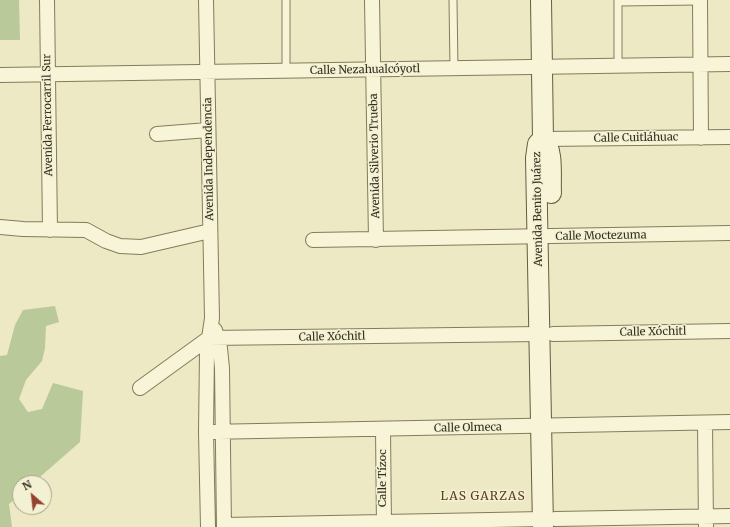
<!DOCTYPE html>
<html>
<head>
<meta charset="utf-8">
<style>
	body { margin:0 }
	#map { position:relative; width:730px; height:527px; overflow:hidden; background:#ece9c4; font-family:Merriweather,serif }
	canvas { display:block }
	.north { position:absolute; left:12px; top:475px; width:40px; height:40px; box-sizing:border-box; background:#f3f1d3; border:1px solid #a7a38b; border-radius:50%; rotate:332deg; font-size:11px; font-weight:700; line-height:16px; text-align:center; color:#362f1f }
	.north::after { content:''; display:block; margin:auto; width:14px; height:18px; background:#91442f; clip-path:polygon(50% 0,100% 100%,50% 72%,0 100%) }
</style>
</head>
<body>
<div id="map">
<canvas width="730" height="527"></canvas>
<div class="north">N</div>
</div>
<script>
const c = document.querySelector('canvas').getContext('2d');
c.lineJoin = 'round';
function fillPath(path, color) { c.fillStyle = color; c.fill(path, 'evenodd'); }
function strokePath(path, color, width, dash) { c.strokeStyle = color; c.lineWidth = width; c.lineCap = dash ? 'butt' : 'round'; c.setLineDash(dash || []); c.stroke(path); }
function label(font, color, halo, rows, align = 'center') {
  c.font = font + ' Merriweather,serif'; c.lineWidth = 3; c.setLineDash([]); c.textBaseline = 'middle'; c.strokeStyle = halo; c.fillStyle = color; for (const [text, x, y, turn = 0] of rows) {
    c.save(); c.translate(x, y); c.rotate((+turn || 0) * Math.PI / 180); c.textAlign = isNaN(turn) ? turn : align; if (halo) c.strokeText(text, 0, 0); c.fillText(text, 0, 0); c.restore();
  }
}
fillPath(new Path2D(`
	M0 0H19L20 40H0Z
	M55 306 59 322 46 326 45 348 42 361 26 380 19 399 28 412 42 409 53 383 83 391 80 442 33 483H20V495L9 504 12 527H0V356L7 355 15 325 23 310Z`), '#b9c999');
const lane = new Path2D(`
	M453 0 454 69
	M618 2 700 1
	M618 66V0
	M286 71V0`);
const street = new Path2D(`
	M47 0 50 230
	M206 0 212 318 207 352 206 432 208 527
	M372 0 376 240
	M700 0 701 138
	M0 75 730 64
	M157 134 208 130
	M543 139 730 137
	M0 227 23 229 86 230 106 241 120 246 141 247 210 231
	M313 240 730 233
	M215 330 220 348 222 368 224 527
	M553 334 730 331
	M140 388 209 338 540 334
	M705 423 706 527
	M383 429 384 527
	M206 432 730 422
	M555 519 730 516
	M224 525 543 519`);
const secondary = new Path2D(`
	M541 0 543 139
	M543 139 538 144 536 158 543 527
	M543 139C554 150 550 178 551 193`);
strokePath(lane, '#857b5c', 9);
strokePath(street, '#857b5c', 16);
strokePath(secondary, '#675c3f', 22);
strokePath(lane, '#f7f4d7', 7);
strokePath(street, '#f7f4d7', 14);
strokePath(secondary, '#f7f4d7', 20);
label('11px', '#362f1f', '#f3f1d3', [
	["Calle Nezahualcóyotl",365,70,-1],
	["Avenida Ferrocarril Sur",48,115,-91],
	["Calle Cuitláhuac",636,138,-1],
	["Avenida Silverio Trueba",375,156,-91],
	["Avenida Independencia",209,159,-91],
	["Avenida Benito Juárez",538,209,-91],
	["Calle Moctezuma",601,236,-1],
	["Calle Xóchitl",653,332,-1],
	["Calle Xóchitl",332,337,-1],
	["Calle Olmeca",468,428,-1],
	["Calle Tízoc",383,478,-90]
]);
c.letterSpacing = '1px';
label('12px', '#603c21', '#f3f1d3', [
	["LAS GARZAS",483,497]
]);
c.letterSpacing = '0px';
</script>
</body>
</html>
